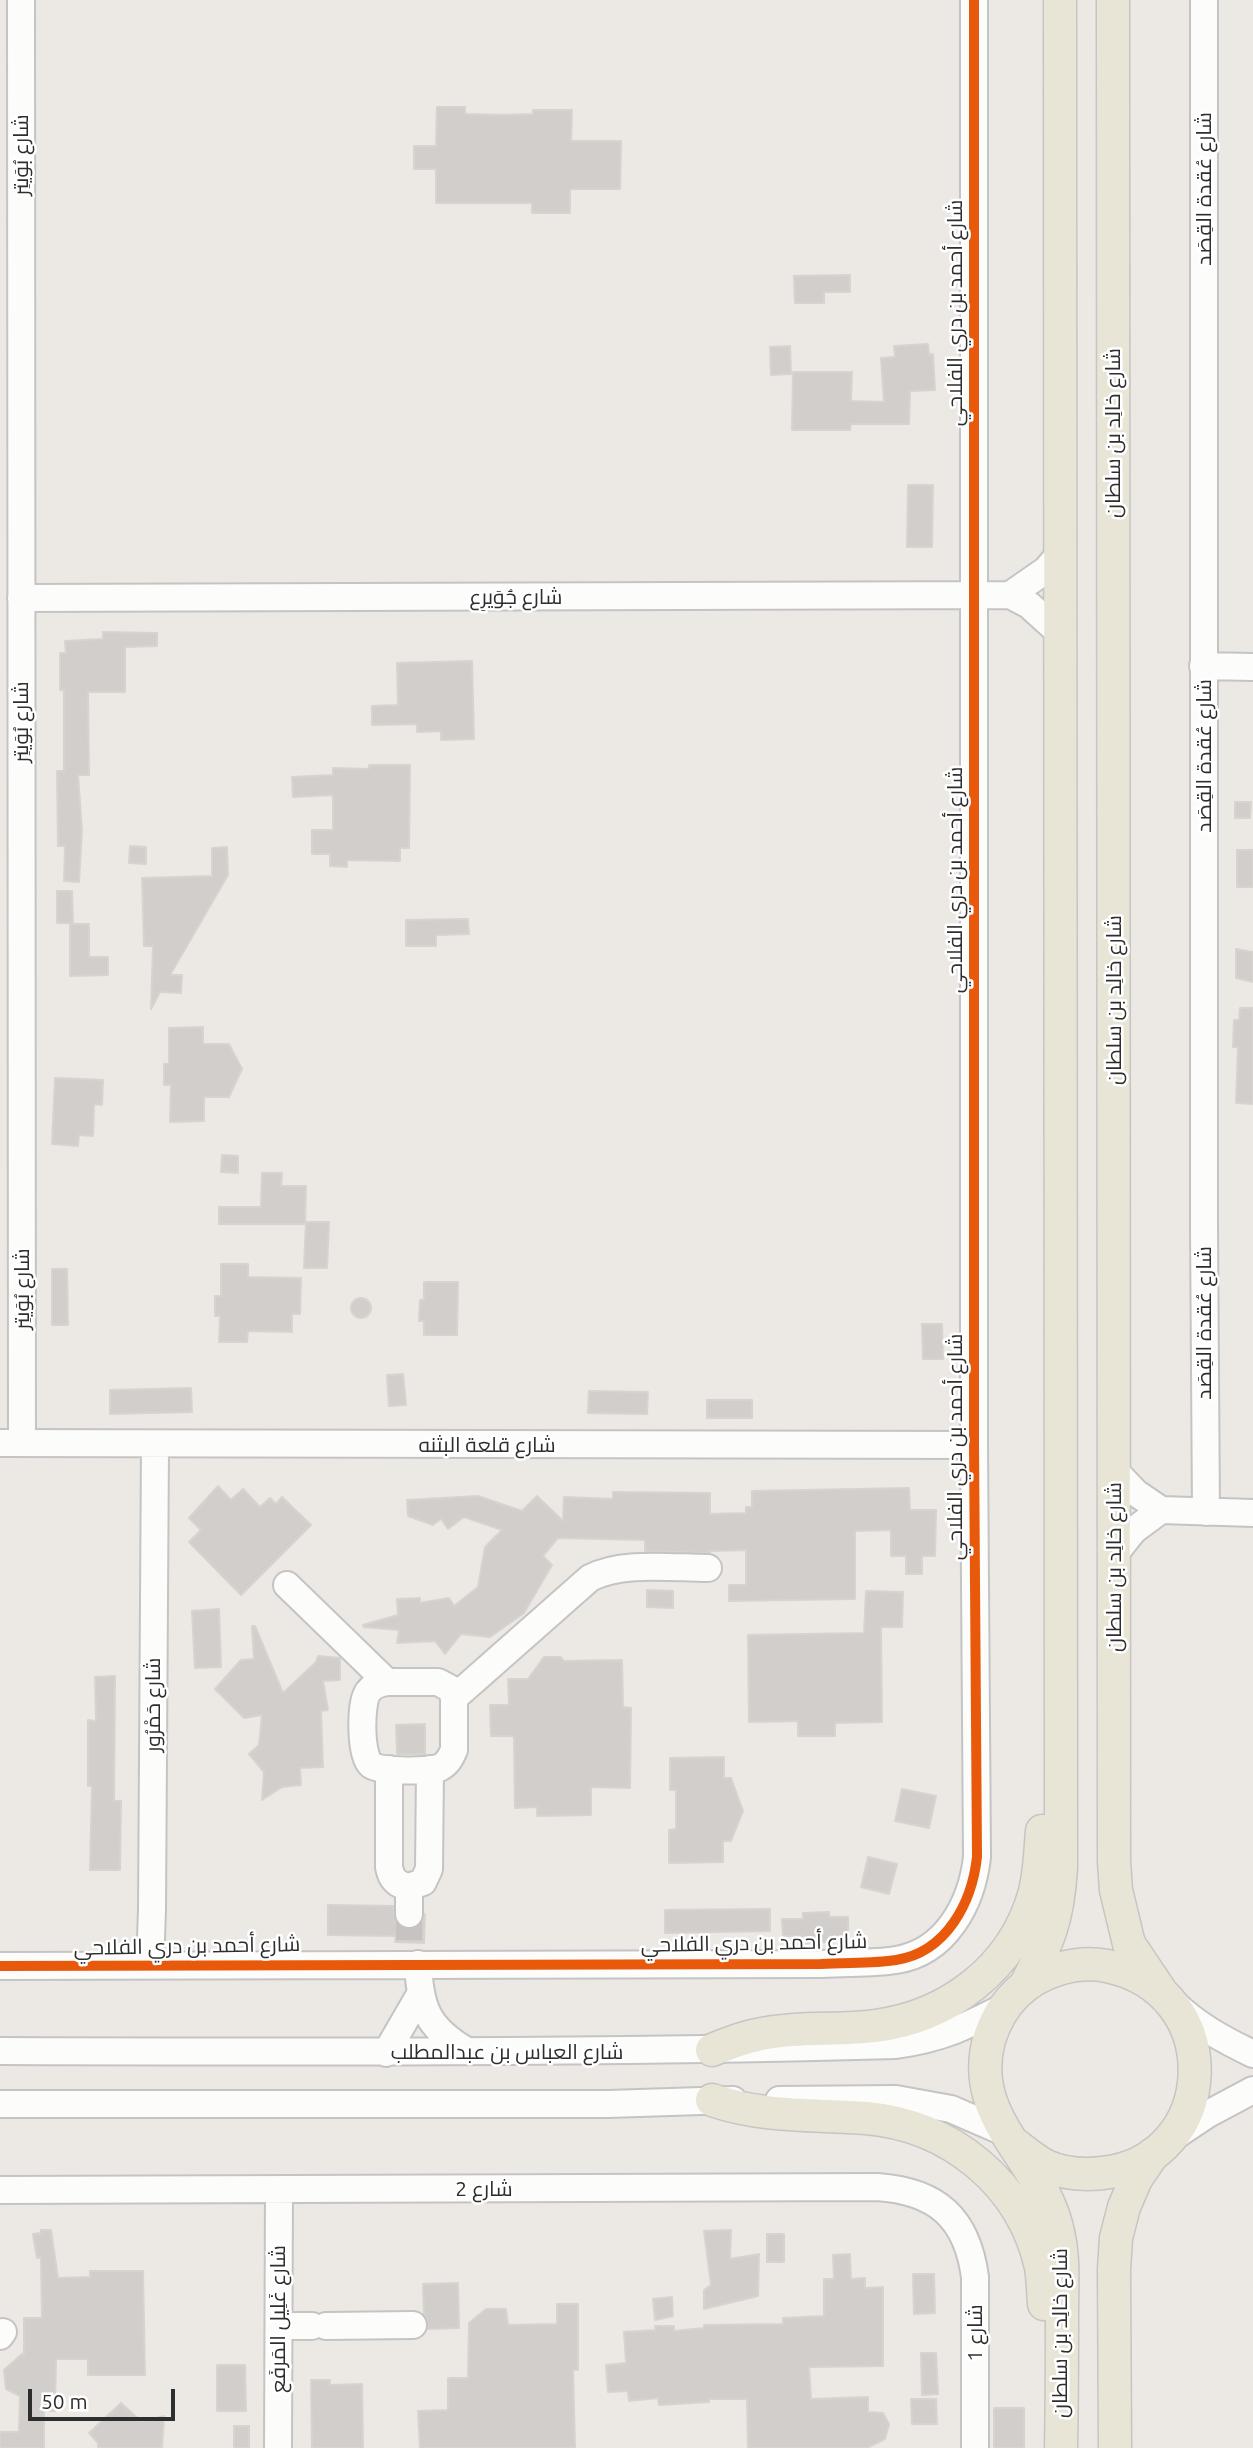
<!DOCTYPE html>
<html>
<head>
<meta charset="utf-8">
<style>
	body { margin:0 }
	#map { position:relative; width:1253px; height:2448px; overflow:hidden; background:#ece8e4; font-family:Ubuntu,sans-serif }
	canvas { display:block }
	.scale { position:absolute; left:28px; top:2389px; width:147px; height:32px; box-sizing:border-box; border:4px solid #2e2e2e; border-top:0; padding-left:9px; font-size:21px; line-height:24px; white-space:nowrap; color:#2e2e2e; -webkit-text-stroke:5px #fff; paint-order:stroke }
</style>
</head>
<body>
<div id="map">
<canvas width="1253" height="2448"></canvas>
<div class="scale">50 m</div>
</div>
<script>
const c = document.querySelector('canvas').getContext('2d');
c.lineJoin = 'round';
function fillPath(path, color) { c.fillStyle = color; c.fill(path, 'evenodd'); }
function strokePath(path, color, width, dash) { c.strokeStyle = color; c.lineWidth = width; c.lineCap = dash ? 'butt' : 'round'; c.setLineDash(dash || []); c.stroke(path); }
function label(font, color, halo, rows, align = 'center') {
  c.font = font + ' Ubuntu,Cairo,sans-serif'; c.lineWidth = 5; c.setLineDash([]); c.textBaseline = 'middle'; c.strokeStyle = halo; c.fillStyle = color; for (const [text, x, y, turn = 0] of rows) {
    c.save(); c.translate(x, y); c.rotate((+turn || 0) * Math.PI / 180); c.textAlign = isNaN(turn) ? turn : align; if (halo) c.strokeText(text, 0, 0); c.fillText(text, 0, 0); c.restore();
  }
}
const building = new Path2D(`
	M437 107H465V114L504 115 533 114V110H572L571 141H621L620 189H570V213H532V203H436V169H414V146H436Z
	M850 275V292H824V303H795L794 276Z
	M928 344 929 355 933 354 935 390 910 391 909 424H851L850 430H792L793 372H852L851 401 884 402 881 358 895 357 894 346Z
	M790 346 791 374 771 375 770 347Z
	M908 485H933L932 547H907Z
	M103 632 157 633V646L125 647V692H88L89 775H78L82 830 79 882 64 881 65 846H58L57 771H64V690H60V653H66L65 641 103 639Z
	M472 661 474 739 441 740V731L417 732V724L372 725V706L398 705 397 663Z
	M369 765H410L409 848H400V861L347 860V867L330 866V854H312V830H333V795L293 797 292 777 333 775V768L369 769Z
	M1235 802H1251L1250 818H1235Z
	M130 846 146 847V864L129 863Z
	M227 847 228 875 170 975H182L181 993 160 992 151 1009 153 946H144L142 878 212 876V848Z
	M1237 850H1253V887H1237Z
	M57 891H72L73 923H57Z
	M468 919 469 934 436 935V946H406V920Z
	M70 924H89V957H108V975L70 976Z
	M1236 949 1253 952V982L1236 978Z
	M1240 1008H1253V1104L1236 1103 1238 1047H1233L1234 1020H1239Z
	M203 1027V1044H229L242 1069 229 1097H204V1121L170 1122 171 1085H164V1064H169V1028Z
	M55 1078 103 1080 102 1105 94 1104 93 1136 79 1135 78 1146 52 1144Z
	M222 1155 238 1156V1173L221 1172Z
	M262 1173H282L281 1186H306L305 1224H219V1207H261Z
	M306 1222H329L327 1268H304Z
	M221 1264H248V1277L301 1278 300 1314H292V1332L248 1331 247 1342H219L220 1316H215V1296H221Z
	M52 1269H67L68 1325H52Z
	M424 1282H458L457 1335H424V1321H419L420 1300H424Z
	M351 1308a10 10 0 1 1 20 0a10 10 0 1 1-20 0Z
	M922 1324H942L943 1359H923Z
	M403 1374 406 1405 389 1406 387 1375Z
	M191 1388 192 1412 110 1414V1390Z
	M589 1391 648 1392 647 1414 588 1413Z
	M707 1400H752V1418H707Z
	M218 1486 231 1500 243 1489 260 1507 270 1498 276 1504 282 1497 311 1525 241 1595 189 1542 201 1530 189 1518Z
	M909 1488 910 1510H936L935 1556H922V1574H906V1556H891V1530L855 1531V1599L729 1601V1585H746V1550L710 1551V1553L645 1551V1540L558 1538 543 1556 552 1565 524 1613 490 1637 461 1634 445 1654 435 1641 397 1643 399 1630 364 1627 363 1625 398 1615 397 1599 420 1598V1603L449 1598 454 1606 478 1587 485 1547 502 1530 464 1517 448 1529 441 1519 433 1525 408 1516 407 1500 478 1496 522 1511 537 1496 563 1521 564 1497 613 1499V1492L710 1493V1514L746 1513V1507H752V1491Z
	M647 1590 673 1591V1608L647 1607Z
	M866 1591 903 1592 902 1627H881L882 1722 835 1723V1736H798V1721L749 1722 748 1635 864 1633Z
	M219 1609 221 1667 195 1668 192 1611Z
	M252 1626H255L283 1693 316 1662 318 1656 340 1658V1680L323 1681 328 1710 321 1711 323 1767 300 1768 301 1785 282 1787 262 1800 264 1772 249 1754 259 1745 262 1715 244 1718 215 1689 241 1660 254 1659Z
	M544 1657H561L564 1661 622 1660 623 1707 631 1708 630 1788 591 1787V1815L537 1816V1807L515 1808 514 1736H491L490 1705H509L508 1679H528Z
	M115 1676 114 1801H121L120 1870H90L92 1786H88V1720L96 1721 95 1677Z
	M425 1724V1754H397L396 1725Z
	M724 1757V1778H731L743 1811 731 1841H723V1862L669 1863V1830L676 1829V1790H670V1758Z
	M902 1789 936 1796 929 1828 895 1821Z
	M868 1857 897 1864 889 1894 861 1887Z
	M328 1905 393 1906 396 1922 401 1927 408 1930 417 1927 423 1921 425 1914 424 1943 395 1942 396 1936 328 1935Z
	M770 1909V1931L665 1933V1910Z
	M829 1912V1917H848V1936H829V1942L803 1943V1936H783L782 1919H803V1913Z
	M41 2230H51L58 2278 90 2277V2271H143L145 2375H88V2359H56L55 2411H44V2448H0V2432H19L20 2396 6 2389 4 2370 22 2354 24 2356V2318H42L41 2257 37 2258 33 2234 41 2233Z
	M731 2230 730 2259 759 2254 758 2296 704 2309V2290L711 2285 704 2231Z
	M767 2234H784V2262H767Z
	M850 2254 851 2279 865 2278V2288L883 2287V2366L809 2367 811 2399 868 2397V2412L883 2413 889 2424 885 2439 867 2448H748L747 2399H709V2402L659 2405 658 2398 629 2401 628 2391 608 2392 606 2365 626 2363 624 2332 656 2330 655 2326H674V2331L704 2328V2325L783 2324V2318L824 2316V2279H834L833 2255Z
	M913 2274H934L935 2313 914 2314Z
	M458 2283 459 2328 428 2329 427 2318 424 2314 423 2284Z
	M672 2297 673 2316 655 2320 653 2299Z
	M557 2304H578V2370H573L575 2448H420L418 2411 448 2410V2378H468L469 2323 486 2309H506L508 2325 557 2324Z
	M921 2353H936L938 2394 922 2395Z
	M217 2365H245L246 2411H217Z
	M311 2380H330V2385L362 2384 363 2448H312Z
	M911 2399H936L937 2424H912Z
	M121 2403 142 2422 164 2416 162 2448H98V2443L89 2433Z
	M994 2408H1024V2448H994Z
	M234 2426H249V2448H234Z`);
fillPath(building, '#d1cecb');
strokePath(building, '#d7d4d0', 2);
strokePath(new Path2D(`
	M409 1914V1942`), '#c6c3c0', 26, [26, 13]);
const minor = new Path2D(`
	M21 0 22 1443
	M1204 0V1227L1206 1512
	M1010 595 1046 570 1060 554
	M21 598 1010 595 1029 605 1060 633
	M1203 666 1253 667
	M0 1443 974 1445
	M1115 1471 1136 1493 1161 1510 1253 1513
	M1114 1555 1134 1530 1161 1510
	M287 1585 387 1682
	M387 1682H438L451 1689 454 1698V1750C451 1757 448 1763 441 1767 431 1772 380 1772 371 1765 360 1756 360 1703 368 1692 373 1685 379 1683 387 1682Z
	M454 1698 590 1578C622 1561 672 1568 708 1568
	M389 1769V1867C391 1879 397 1885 409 1887L423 1882 429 1869 430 1769
	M409 1887V1914
	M418 1964C420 2007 427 2028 467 2051
	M150 1965 152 1910 155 1445
	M0 1966 821 1964C845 1962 872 1964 896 1960 947 1952 972 1902 977 1857L974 1445V0
	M1173 2002C1196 2025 1224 2040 1253 2054
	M0 2051C299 2052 597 2053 896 2045 943 2038 965 2027 1006 2006
	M386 2053 419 1996
	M779 2100 896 2099 951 2109 1004 2132
	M0 2104H608L733 2100
	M1169 2140 1208 2114 1253 2090
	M0 2190 877 2187C937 2191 967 2218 975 2277V2448
	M279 2326H312
	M326 2326 413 2325
	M0 2336 3 2332
	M278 2448 279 2190`);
const major = new Path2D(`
	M1113 0 1114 1862 1116 1890 1129 1944 1160 1990
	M1025 1986C1049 1941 1058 1919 1061 1868L1060 0
	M712 2050C727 2044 741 2038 757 2035 796 2026 836 2031 875 2026 948 2017 1013 1968 1034 1895 1040 1874 1040 1853 1042 1831
	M712 2100C765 2118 812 2114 866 2118 950 2125 1022 2183 1041 2267 1043 2279 1043 2292 1044 2304
	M1016 2145C1025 2152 1036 2161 1046 2166 1064 2174 1085 2175 1103 2173 1220 2160 1229 1991 1107 1966 1076 1960 1038 1971 1015 1995 1003 2007 994 2024 989 2040 967 2122 1046 2160 1059 2237 1064 2261 1062 2287 1062 2311 1062 2357 1062 2402 1061 2448
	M1115 2448 1114 2269 1116 2238 1124 2207 1136 2179 1153 2154`);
strokePath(minor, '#c5c4c5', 30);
strokePath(major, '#c6c5c4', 35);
strokePath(minor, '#fcfcfb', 26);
strokePath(major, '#e8e4d6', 32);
strokePath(new Path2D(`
	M0 1966 821 1964C845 1962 872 1964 896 1960 947 1952 972 1902 977 1857L974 1445V0`), '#e8590c', 10);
label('21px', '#2e2e2e', '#fff', [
	["شارع بُوَيتِر",21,155,-90],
	["شارع عُقدة القِصَد",1204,189,-90],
	["شارع أحمد بن دري الفلاحي",955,313,-90],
	["شارع خالِد بن سلطان",1113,433,-90],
	["شارع جُوَيرِع",516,597],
	["شارع بُوَيتِر",21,722,-90],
	["شارع عُقدة القِصَد",1204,756,-90],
	["شارع أحمد بن دري الفلاحي",955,880,-90],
	["شارع خالِد بن سلطان",1114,1000,-90],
	["شارع بُوَيتِر",22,1289,-90],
	["شارع عُقدة القِصَد",1204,1323,-90],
	["شارع قلعة البثنه",487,1445],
	["شارع أحمد بن دري الفلاحي",955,1447,-90],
	["شارع خالِد بن سلطان",1114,1567,-90],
	["شارع حَمْرُور",153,1705,-90],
	["شارع أحمد بن دري الفلاحي",754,1943,-1],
	["شارع أحمد بن دري الفلاحي",187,1946,-1],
	["شارع العباس بن عبدالمطلب",507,2052],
	["شارع 2",484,2189],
	["شارع غَلِيل المَرفَع",278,2319,-90],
	["شارع 1",975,2333,-90],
	["شارع خالِد بن سلطان",1060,2333,-90]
]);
</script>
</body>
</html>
